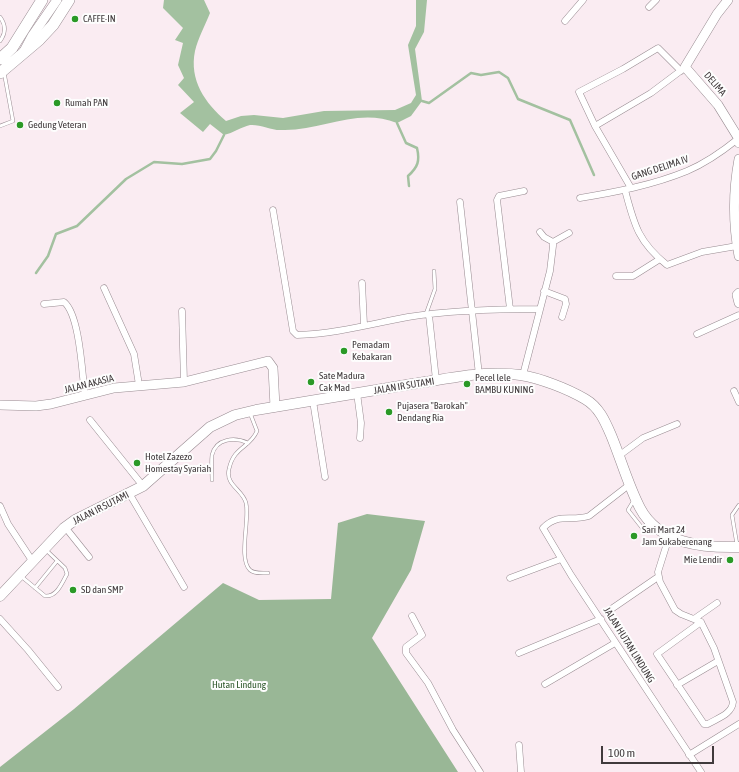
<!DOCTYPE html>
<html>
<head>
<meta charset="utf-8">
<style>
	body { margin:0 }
	#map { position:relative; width:739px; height:772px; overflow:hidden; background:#faecf2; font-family:"Asap Condensed",sans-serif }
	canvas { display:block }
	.scale { position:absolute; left:601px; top:746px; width:113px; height:18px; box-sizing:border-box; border:2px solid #403a3c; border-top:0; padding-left:5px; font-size:12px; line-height:14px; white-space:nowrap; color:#403a3c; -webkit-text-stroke:3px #fdfdfd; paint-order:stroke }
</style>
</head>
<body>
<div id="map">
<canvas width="739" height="772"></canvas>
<div class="scale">100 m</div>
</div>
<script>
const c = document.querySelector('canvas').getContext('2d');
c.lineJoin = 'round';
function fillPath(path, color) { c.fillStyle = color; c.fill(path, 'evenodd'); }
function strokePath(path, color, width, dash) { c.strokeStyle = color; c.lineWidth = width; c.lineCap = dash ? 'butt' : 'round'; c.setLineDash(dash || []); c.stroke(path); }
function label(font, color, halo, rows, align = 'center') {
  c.font = font + ' "Asap Condensed",sans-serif'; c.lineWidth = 4; c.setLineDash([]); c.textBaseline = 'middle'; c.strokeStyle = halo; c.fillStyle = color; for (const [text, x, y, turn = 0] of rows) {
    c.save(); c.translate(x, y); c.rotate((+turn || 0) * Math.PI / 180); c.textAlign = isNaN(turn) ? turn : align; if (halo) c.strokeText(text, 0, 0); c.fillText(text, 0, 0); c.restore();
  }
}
fillPath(new Path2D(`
	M367 514 425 521 411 570 372 638 458 772H0V767L74 709 223 583 259 600 331 599 338 523Z`), '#99b796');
fillPath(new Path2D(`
	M164 0H204L210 13C205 26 198 38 195 51 189 80 205 103 226 121L241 116 254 115 283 118 324 111 395 110 411 103 416 95 408 45 416 26V0H427L424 32 415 49 422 101 411 116 397 123C356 107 321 132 280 130 271 130 259 124 250 125 241 127 233 133 224 135L210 124 203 132 180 113 194 102 178 85 184 78 178 65 183 43 175 40 183 28 163 8Z`), '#a3c1a0');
strokePath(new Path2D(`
	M422 101 429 103 471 73 481 75 499 72 508 78 518 99 570 120 594 175
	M397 123 406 143 417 148C420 161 418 167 408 176L409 186
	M36 273 48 256 56 234 77 226 126 179 154 162 182 164 210 159 216 151 224 135`), '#a3c1a0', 2.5);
const lane = new Path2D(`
	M0 17C6 25 6 33 0 41
	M0 126 13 121 4 72
	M426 314 435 289 434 271
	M250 413 257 431C250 448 234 446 229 469 225 485 243 490 246 503 250 519 238 559 250 570 254 574 263 573 268 573
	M212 480C212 472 211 463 212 455 216 438 235 437 248 443
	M634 500 628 510 643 529 648 522
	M737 545 732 515 739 505
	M22 577 45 596C57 597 62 583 67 574L65 568 46 550
	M35 588 57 561`);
const street = new Path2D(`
	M649 7 656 0
	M565 21 583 0
	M595 126 651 93 683 69
	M631 188 595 126 579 92 623 69 658 48 681 71
	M625 190C634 224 638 242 667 265L702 252 737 246
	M580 198C616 192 653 185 687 171 706 163 723 151 739 138
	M460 202 479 375
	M273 210 293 331 297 335C334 334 371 324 408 317 451 310 495 309 539 309
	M553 242 569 233
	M616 276H633L660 259
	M362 283 364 325
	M104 288 134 354 139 385
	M544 291 565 299 566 304 562 317
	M44 304 64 302C80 315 82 374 85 395
	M510 309 497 200 499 196 524 191
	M182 311 184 382
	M429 315 436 380
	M697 334 739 315
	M523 375 550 271 553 246V242L544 237 540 232
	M734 391 739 402
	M357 393 361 423 360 438
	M313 401 325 477
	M90 420 143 486
	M620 455 643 438 677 424
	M629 485 589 516C570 522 559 512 543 528L571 575 701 772
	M129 493 184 587
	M0 506 8 524 33 562
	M65 527 89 557
	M669 537 658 572 660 582 675 610 681 614 701 622
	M510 578 561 559
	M607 612 658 577
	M412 616 422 635 406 647V653L428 683 453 730 480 772
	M0 619 28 650 58 687
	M694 619 717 603
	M701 622 714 648 733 702C732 714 718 718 708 724H704L702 721 657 654Z
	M519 653 601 619
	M545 684 615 643
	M677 685 718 661
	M519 745 521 772
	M689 755 739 724`);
const secondary = new Path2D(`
	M728 0 717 14 685 67 718 105 739 139V143
	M24 51 32 36 57 0
	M739 159C733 191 733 224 739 256
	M739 293 737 295 739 303
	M0 405 36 406 51 404 114 388 184 382 268 361 273 368 275 407`);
const primary = new Path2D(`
	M0 596 64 528 75 520 143 486 210 427 235 415 256 410C308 401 360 393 412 384 447 379 484 370 520 375 540 378 568 389 585 399 599 407 605 421 611 435 621 459 628 485 640 508 659 544 703 548 739 547`);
const highway = new Path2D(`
	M0 59 12 48 42 0
	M0 73 39 40 53 25 69 0`);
strokePath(lane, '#988b91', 4);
strokePath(street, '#988b91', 7);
strokePath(secondary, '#988b91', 10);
strokePath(primary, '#988b91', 11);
strokePath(highway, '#988b91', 12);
strokePath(lane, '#fff', 3);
strokePath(street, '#fff', 6);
strokePath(secondary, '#fff', 9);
strokePath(primary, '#fff', 10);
strokePath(highway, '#fff', 11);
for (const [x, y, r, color] of [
	[75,19,4,"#2a9926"],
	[57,103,4,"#2a9926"],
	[20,125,4,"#2a9926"],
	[344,351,4,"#2a9926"],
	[311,382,4,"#2a9926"],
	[467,384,4,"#2a9926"],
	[389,412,4,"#2a9926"],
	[137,463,4,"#2a9926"],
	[634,536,4,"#2a9926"],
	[730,560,4,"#2a9926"],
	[73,590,4,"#2a9926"]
]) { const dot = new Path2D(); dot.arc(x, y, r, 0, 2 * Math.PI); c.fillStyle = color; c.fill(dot); strokePath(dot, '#fdfdfd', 1.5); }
label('10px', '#403a3c', '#fdfdfd', [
	["CAFFE-IN",83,19],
	["Rumah PAN",65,103],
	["Gedung Veteran",28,125],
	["Pemadam",352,345],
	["Kebakaran",352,357],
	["Sate Madura",319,376],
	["Cak Mad",319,388],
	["Pecel lele",475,378],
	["BAMBU KUNING",475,390],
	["Pujasera \"Barokah\"",397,406],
	["Dendang Ria",397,418],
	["Hotel Zazezo",145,457],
	["Homestay Syariah",145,469],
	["Sari Mart 24",642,530],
	["Jam Sukaberenang",642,542],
	["Mie Lendir",722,560,"right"],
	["SD dan SMP",81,590]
], 'left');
label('10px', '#403a3c', '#fdfdfd', [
	["DELIMA",715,84,49],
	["GANG DELIMA IV",660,168,-18],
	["JALAN AKASIA",89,384,-14],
	["JALAN IR SUTAMI",404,386,-9],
	["JALAN IR SUTAMI",101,508,-27],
	["JALAN HUTAN LINDUNG",629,645,58]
]);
label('10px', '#2e582b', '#fdfdfd', [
	["Hutan Lindung",239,685]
]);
</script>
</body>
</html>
